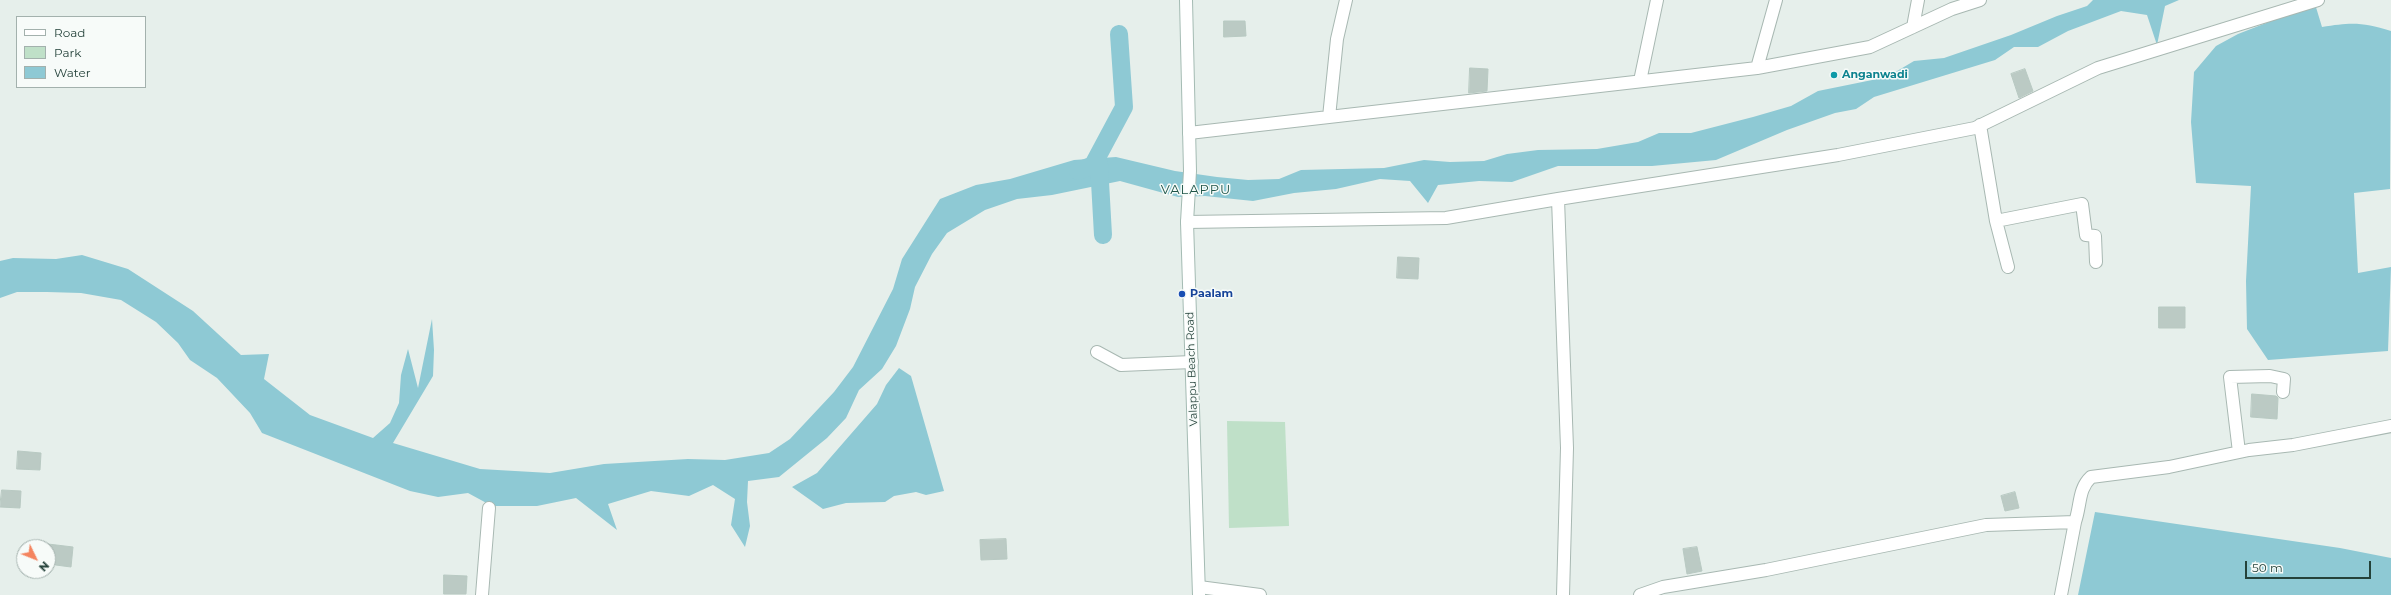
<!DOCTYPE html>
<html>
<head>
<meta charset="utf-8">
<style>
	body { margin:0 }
	#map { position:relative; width:2391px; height:595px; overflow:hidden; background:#e6efeb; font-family:Montserrat,sans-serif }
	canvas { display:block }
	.legend { position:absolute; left:16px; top:16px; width:130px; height:72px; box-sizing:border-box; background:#f7fbf9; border:1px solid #a3b1ad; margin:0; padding:5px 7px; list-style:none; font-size:12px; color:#24423a }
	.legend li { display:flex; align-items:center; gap:8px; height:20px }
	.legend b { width:20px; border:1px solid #a3b1ad }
	.north { position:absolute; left:16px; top:539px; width:40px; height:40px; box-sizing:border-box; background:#f7fbf9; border:1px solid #a3b1ad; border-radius:50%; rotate:133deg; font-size:11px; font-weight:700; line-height:16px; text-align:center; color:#24423a }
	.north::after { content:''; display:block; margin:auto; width:14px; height:18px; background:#f4845f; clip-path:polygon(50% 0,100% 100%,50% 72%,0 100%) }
	.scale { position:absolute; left:2245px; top:561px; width:126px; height:18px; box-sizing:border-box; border:2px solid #24423a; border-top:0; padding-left:5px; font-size:12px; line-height:14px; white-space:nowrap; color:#24423a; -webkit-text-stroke:3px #f7fbf9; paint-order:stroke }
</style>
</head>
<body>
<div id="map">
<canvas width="2391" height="595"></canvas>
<ul class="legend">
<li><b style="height:5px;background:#fff"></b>Road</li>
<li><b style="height:11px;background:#bfe0c8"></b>Park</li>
<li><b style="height:11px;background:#8ec9d4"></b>Water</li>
</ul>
<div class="north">N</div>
<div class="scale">50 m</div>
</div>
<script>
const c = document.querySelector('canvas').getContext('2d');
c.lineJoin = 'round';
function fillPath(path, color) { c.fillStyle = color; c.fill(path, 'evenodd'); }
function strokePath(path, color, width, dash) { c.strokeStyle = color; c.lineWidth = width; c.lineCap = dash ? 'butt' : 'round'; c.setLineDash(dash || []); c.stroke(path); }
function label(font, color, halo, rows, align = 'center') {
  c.font = font + ' Montserrat,sans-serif'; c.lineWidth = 3; c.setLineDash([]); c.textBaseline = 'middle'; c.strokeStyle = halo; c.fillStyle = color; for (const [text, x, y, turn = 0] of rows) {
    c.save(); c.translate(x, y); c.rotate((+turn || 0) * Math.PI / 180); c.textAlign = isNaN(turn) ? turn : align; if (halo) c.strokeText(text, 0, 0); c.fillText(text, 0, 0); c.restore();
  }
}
fillPath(new Path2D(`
	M1227 421 1285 422 1289 526 1229 528Z`), '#bfe0c8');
fillPath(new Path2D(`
	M2093 0H2179L2165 6 2157 45 2147 15 2121 11 2068 31 2038 47H2014L1995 60 1874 97 1856 109 1835 113 1787 130 1716 160 1652 166H1558L1512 182 1479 181 1438 185 1428 203 1410 181 1380 179 1336 189 1294 193 1253 201 1205 196 1178 197 1120 181 1052 195 1017 199 985 210 947 233 932 254 915 287 910 309 896 346 882 369 859 390 846 418 827 438 779 477 748 481 747 502 750 526 745 547 731 525 735 499 713 485 689 496 651 491 608 504 617 530 576 498 537 506H492L468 493 438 497 410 491 262 433 250 413 217 378 190 360 178 343 156 322 121 300 81 293 47 292H17L0 298V261L13 258 56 259 82 255 128 269 193 311 241 355 269 354 264 379 310 415 373 438 390 423 399 403 401 375 408 349 418 388 432 319 434 350 433 376 393 443 480 469 550 473 604 464 688 459 725 460 769 453 790 439 834 392 853 367 893 289 902 259 940 199 976 185 1010 179 1074 160 1116 157 1175 171 1217 177 1248 180 1279 179 1301 170 1384 168 1424 160 1450 162 1484 161 1507 154 1538 150 1597 149 1638 142 1659 133H1691L1753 117 1791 106 1818 91 1887 77 1914 61 1944 58 2011 35 2057 16 2087 6Z
	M2315 4 2322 27C2351 22 2363 22 2391 31L2390 189 2354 193 2358 273 2391 267 2388 351 2268 360 2247 329 2246 281 2251 186 2196 183 2191 122 2194 72 2216 46 2238 34Z
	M899 368 911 376 944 491 926 495 916 492 894 496 885 502 846 503 823 509 792 487 817 473 877 404 886 385Z
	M2095 512 2340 548 2391 558V595H2078Z`), '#8ec9d4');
strokePath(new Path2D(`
	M1099 164 1103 235
	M1078 171 1093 165 1124 107 1119 34`), '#8ec9d4', 18);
const building = new Path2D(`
	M1224 21H1245L1246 36 1224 37Z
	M1470 68 1488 69 1487 91 1469 93Z
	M2025 69 2033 91 2019 98 2011 74Z
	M1398 257 1419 258 1418 279 1397 278Z
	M2159 307H2185V328H2159Z
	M2252 394 2276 396 2278 398 2277 419 2251 417Z
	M18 451 41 453 40 470 17 469Z
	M2 490 21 491 20 508 0 507Z
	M2015 492 2019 508 2005 511 2001 496Z
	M1006 539 1007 559 981 560 980 540Z
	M48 544 73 547 71 567 48 564Z
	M1697 547 1702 571 1687 574 1683 549Z
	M444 575 467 576 466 594H444Z`);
fillPath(building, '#bbcac4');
strokePath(building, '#b8c9c2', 1);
const minor = new Path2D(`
	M1913 27 1918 0
	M1757 68 1776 0
	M1640 81 1657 0
	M1329 117 1337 39 1346 0
	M1980 125 1996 221 2082 204 2086 235 2095 236 2096 262
	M1189 133 1757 68 1870 47 1952 9 1980 0
	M1558 199 1567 448 1563 595
	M1996 221 2008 267
	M1187 222 1446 218 1558 199 1838 155 1975 128 2098 68 2318 0
	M1097 352 1121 365 1192 362
	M2239 452 2230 377 2270 376 2284 379 2283 392
	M2075 522C2081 505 2078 489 2091 477L2169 467 2249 450 2293 445 2391 426
	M1199 587 1260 595
	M482 595 489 508
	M1640 595 1663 587 1766 570 1986 525 2075 522 2061 595`);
const secondary = new Path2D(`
	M1186 0 1190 171 1187 222 1199 595`);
strokePath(minor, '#a8b8b2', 14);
strokePath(secondary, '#a4bbb3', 14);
strokePath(minor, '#fff', 12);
strokePath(secondary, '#fff', 12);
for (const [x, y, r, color] of [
	[1834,75,4,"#0f9aa8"],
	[1182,294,4,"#1a4fb4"]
]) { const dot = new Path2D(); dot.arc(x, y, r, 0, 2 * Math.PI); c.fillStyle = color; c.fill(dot); strokePath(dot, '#f7fbf9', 1.5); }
label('bold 11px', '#0d838f', '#f7fbf9', [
	["Anganwadi",1842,75]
], 'left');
label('bold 11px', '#164399', '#f7fbf9', [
	["Paalam",1190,294]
], 'left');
label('11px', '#24423a', '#f7fbf9', [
	["Valappu Beach Road",1192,369,-92]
]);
c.letterSpacing = '1px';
label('13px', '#1f5548', '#f7fbf9', [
	["VALAPPU",1196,190]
]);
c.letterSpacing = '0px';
</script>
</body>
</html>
